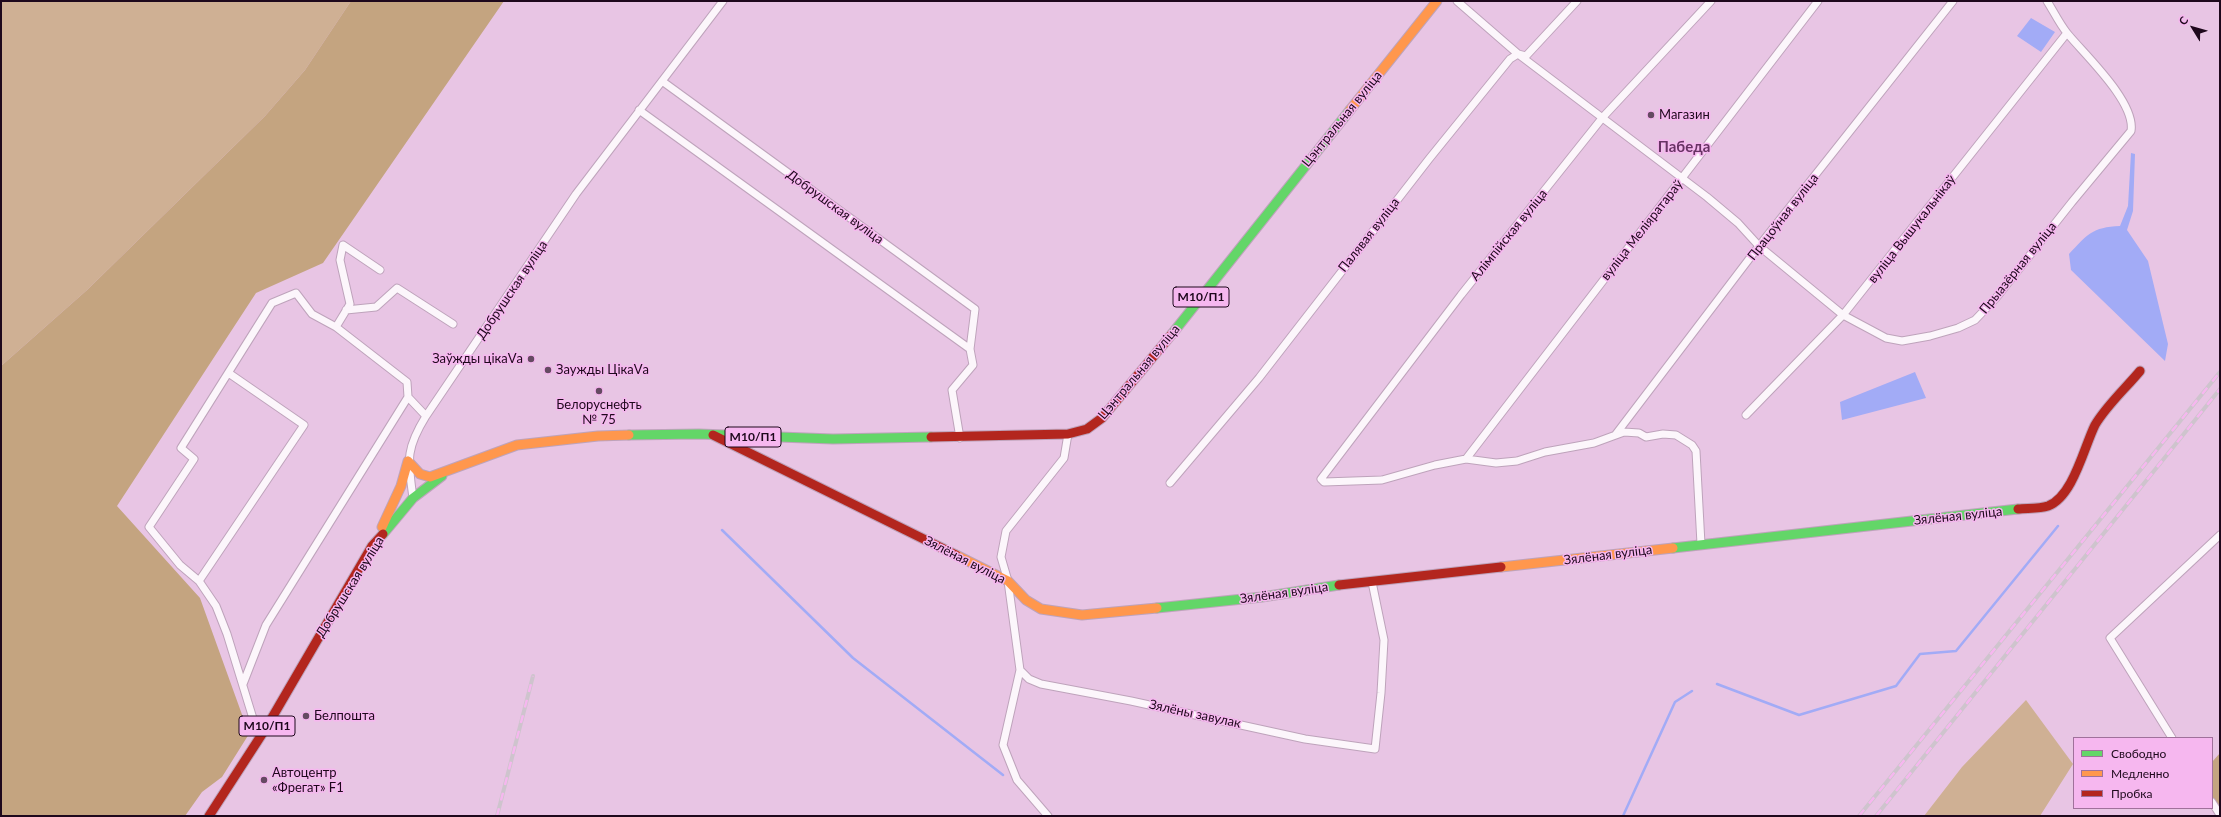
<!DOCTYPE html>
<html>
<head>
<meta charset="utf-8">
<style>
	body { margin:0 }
	#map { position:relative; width:2221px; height:817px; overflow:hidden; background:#e8c5e4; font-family:Lato,sans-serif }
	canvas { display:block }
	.frame { position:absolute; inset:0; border:2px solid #1e081c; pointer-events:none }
	.legend { position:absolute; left:2073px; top:737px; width:140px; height:72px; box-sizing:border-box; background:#f6b7ef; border:1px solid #a0719b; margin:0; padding:5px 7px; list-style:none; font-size:12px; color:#1e081c }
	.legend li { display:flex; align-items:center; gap:8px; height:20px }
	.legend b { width:20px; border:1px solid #a0719b }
	.north { position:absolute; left:2173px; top:8px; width:40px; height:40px; -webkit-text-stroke:3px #f6b7ef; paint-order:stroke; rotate:307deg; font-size:11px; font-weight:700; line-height:16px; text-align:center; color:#1e081c }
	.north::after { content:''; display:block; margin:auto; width:14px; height:18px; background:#1e081c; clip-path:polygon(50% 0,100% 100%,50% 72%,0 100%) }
</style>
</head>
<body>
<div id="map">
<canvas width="2221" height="817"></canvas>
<div class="frame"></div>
<ul class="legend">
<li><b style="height:5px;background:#63d668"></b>Свободно</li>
<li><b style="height:5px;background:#ff974d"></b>Медленно</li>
<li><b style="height:5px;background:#b3261e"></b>Пробка</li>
</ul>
<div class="north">С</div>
</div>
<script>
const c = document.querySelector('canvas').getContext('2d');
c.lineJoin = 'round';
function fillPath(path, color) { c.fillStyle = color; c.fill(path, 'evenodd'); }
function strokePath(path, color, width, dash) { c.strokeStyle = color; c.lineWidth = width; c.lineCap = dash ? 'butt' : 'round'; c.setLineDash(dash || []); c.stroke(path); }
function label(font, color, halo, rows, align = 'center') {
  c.font = font + ' Lato,sans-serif'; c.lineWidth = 3; c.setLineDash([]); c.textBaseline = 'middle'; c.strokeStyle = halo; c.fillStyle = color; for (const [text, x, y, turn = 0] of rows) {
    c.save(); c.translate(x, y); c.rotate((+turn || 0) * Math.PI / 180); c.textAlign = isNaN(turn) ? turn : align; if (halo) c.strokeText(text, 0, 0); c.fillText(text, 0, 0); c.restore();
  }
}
fillPath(new Path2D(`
	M1 1H351L305 70 265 116 87 290 1 366Z
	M2026 700 2073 764 2040 816H1924L1962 767Z`), '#cfb094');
fillPath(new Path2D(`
	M351 1H504L323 263 256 293 117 506 200 598 249 734 222 777 202 792 185 816H1V366L87 290 265 116 305 70Z
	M2220 753V815L2212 802V762Z`), '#c4a480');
fillPath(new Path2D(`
	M2031 18 2055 32 2041 52 2017 36Z
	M2131 153 2135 154 2133 211 2127 230 2148 261 2168 344 2165 361 2071 270 2069 254C2087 235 2092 227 2120 226L2128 206Z
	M1915 372 1926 398 1842 420 1840 402Z`), '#a2abf6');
strokePath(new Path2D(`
	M722 530 853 658 1003 775
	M1717 684 1799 715 1896 686 1920 654 1956 651 2058 526
	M1623 816 1675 702 1692 691`), '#a2abf6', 2.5);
const street = new Path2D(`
	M1457 1 1518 54 1707 197 1738 223 1759 246 1843 315 1886 338 1902 341 1930 336 1958 328 1975 320 1996 298 2072 202 2131 131C2136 102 2084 54 2067 33 2059 23 2054 12 2047 1
	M662 81 975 309 970 349
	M639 110 970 349 973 365 952 390 960 438
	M346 310 376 307 397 288 453 324
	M336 327 350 304 340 260 343 245 380 270
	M1746 415 1843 315 2067 33
	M1068 434 1064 458 1006 531 1001 557 1008 581 1020 670 1029 679 1041 684 1131 701 1305 739 1375 749 1381 693 1384 640 1372 582
	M1616 434 1759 246 1953 1
	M1466 459 1818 1
	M1170 483 1259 378 1429 159 1510 59 1518 54 1526 56 1577 1
	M413 498C408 460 405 450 426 416L576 194 723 1
	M1701 544 1696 451 1692 445 1676 435 1663 434 1646 437 1639 433 1624 432 1594 443 1545 452 1517 461 1496 463 1466 459 1435 465 1382 480 1324 482 1321 479 1461 295 1603 117 1711 1
	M199 581 304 425 230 374
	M1020 670 1003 745 1017 780 1048 816
	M243 684 266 625 408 397
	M259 738 227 634 216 606 199 581 180 565 149 527 194 459 181 448 272 303 296 293 312 314 336 327 407 382 408 397 426 416
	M2172 738 2110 638 2220 535
	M2212 802 2220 815`);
const fast = new Path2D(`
	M1172 334 1350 110
	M629 435 699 434 833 439 931 437
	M383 534 413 498 442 476
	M1673 548 2018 509
	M1157 608 1262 597 1339 585`);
const slow = new Path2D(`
	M1350 110 1437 1
	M408 461 420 474 430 477 517 445 598 436 629 435
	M382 527 401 486 408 461
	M956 555 1008 581 1026 600 1041 609 1082 615 1157 608
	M1501 567 1673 548`);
const jam = new Path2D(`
	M713 435 956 555
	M931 437 1068 434 1087 429 1102 418 1172 334
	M2018 509C2027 508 2039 509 2048 506 2073 497 2084 447 2095 425 2107 405 2125 389 2140 371
	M1339 585 1501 567
	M209 816 266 728 372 546 383 534`);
strokePath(street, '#bea3bb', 9);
strokePath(fast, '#bea3bb', 11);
strokePath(slow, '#bea3bb', 11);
strokePath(jam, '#bea3bb', 11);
strokePath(street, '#fcf6fb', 7);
strokePath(fast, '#63d668', 9);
strokePath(slow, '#ff974d', 9);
strokePath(jam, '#b3261e', 9);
const rail = new Path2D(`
	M497 816 533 676
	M1859 816 2220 372
	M1876 816 2220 389`);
strokePath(rail, '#cec4cd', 4);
strokePath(rail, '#f6b7ef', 2.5, [8]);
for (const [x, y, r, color] of [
	[1651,115,4,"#654a62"],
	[531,359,4,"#654a62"],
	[548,370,4,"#654a62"],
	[599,391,4,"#654a62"],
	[306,716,4,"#654a62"],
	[264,780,4,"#654a62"]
]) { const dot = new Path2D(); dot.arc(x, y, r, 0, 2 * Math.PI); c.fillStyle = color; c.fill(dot); strokePath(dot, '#f6b7ef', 1.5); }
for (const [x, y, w] of [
	[1201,297,56],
	[753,437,56],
	[267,726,56]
]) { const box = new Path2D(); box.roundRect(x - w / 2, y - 10, w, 20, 3); c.fillStyle = '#f6b7ef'; c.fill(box); strokePath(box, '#1e081c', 1); }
label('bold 12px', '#1e081c', null, [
	["М10/П1",1201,297],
	["М10/П1",753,437],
	["М10/П1",267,726]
]);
label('13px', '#1e081c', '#f6b7ef', [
	["Магазин",1659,115],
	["Заўжды цікаVа",523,359,"right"],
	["Заужды ЦікаVа",556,370],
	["Белоруснефть",599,405,"center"],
	["№ 75",599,420,"center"],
	["Белпошта",314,716],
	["Автоцентр",272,773],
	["«Фрегат» F1",272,788]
], 'left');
label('13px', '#1e081c', '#f6b7ef', [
	["Цэнтральная вуліца",1342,119,-51],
	["Добрушская вуліца",835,207,36],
	["Працоўная вуліца",1783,217,-52],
	["вуліца Вышукальнікаў",1912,229,-52],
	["вуліца Меліяратараў",1642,230,-52],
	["Палявая вуліца",1369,235,-52],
	["Алімпійская вуліца",1509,235,-51],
	["Прыазёрная вуліца",2018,268,-51],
	["Добрушская вуліца",512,290,-56],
	["Цэнтральная вуліца",1139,372,-50],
	["Зялёная вуліца",1958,516,-6],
	["Зялёная вуліца",1608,555,-7],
	["Зялёная вуліца",965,560,27],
	["Добрушская вуліца",350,587,-58],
	["Зялёная вуліца",1284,593,-8],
	["Зялёны завулак",1195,714,12]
]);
label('bold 15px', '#683364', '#f6b7ef', [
	["Пабеда",1684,147]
]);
</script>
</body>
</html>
